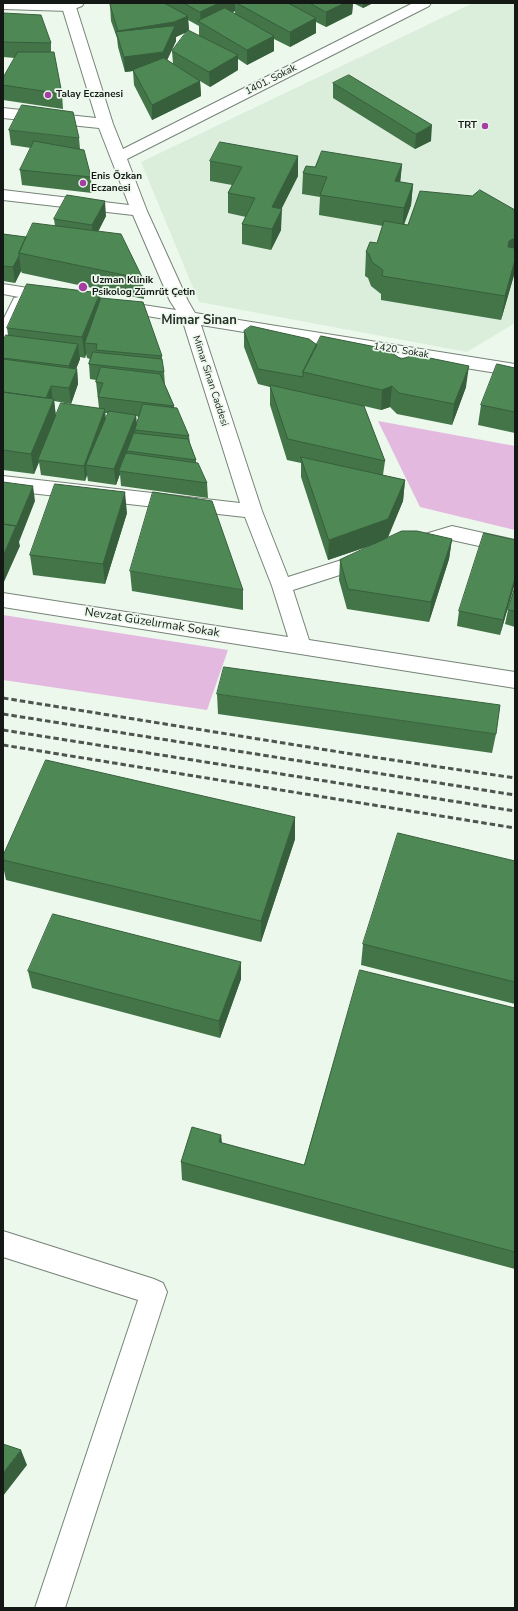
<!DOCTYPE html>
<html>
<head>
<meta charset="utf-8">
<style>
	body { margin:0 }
	#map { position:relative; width:518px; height:1611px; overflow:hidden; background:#ecf8ec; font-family:"Nunito Sans",sans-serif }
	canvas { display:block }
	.frame { position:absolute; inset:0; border:4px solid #151915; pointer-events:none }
</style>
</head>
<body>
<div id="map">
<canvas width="518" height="1611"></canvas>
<div class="frame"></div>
</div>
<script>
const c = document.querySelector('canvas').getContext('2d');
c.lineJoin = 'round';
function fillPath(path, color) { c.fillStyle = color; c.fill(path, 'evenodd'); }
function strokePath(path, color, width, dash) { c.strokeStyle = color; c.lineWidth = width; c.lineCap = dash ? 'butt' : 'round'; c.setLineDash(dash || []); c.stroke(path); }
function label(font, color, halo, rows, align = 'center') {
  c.font = font + ' "Nunito Sans",sans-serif'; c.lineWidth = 3.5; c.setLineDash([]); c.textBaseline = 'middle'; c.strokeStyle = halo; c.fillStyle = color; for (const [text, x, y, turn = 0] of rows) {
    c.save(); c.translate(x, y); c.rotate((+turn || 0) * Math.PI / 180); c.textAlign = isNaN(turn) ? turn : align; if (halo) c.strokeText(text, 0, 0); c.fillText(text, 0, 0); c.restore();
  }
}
fillPath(new Path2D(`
	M473 3H515V323L467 352 199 302 141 162Z`), '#dbeedc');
fillPath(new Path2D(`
	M378 421 515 446V530L420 507Z
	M3 615 228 650 207 710 3 680Z`), '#e4b9e0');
const street = new Path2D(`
	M70 3 74 4 76 7 113 124 123 149 413 3H431L429 6 127 159 147 211 188 301 195 313 515 364V376L201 325 262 511 288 577 367 552 374 554 377 559 374 564 293 590 309 640 515 672V688L3 607V593L288 637 272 586 245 517 3 490V476L240 503 183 322 111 310 108 306 111 302 117 301 176 310 170 301 133 215 3 200V190L129 205 99 128 3 118V108L96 118 62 7 64 4Z
	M3 284 53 292 59 293 62 297 59 301 53 302 24 298 29 302 12 339 9 343 3 345V320L14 298 19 297 3 294Z
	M452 526 515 540V554L452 540 412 552 405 550 402 545 405 540Z
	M3 1231 154 1279 163 1283 167 1292 65 1608H35L138 1300 3 1257Z`);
const secondary = new Path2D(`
	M3 3H84L82 6 69 11 3 9Z`);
strokePath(street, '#778378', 2);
strokePath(secondary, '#778378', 2);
fillPath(street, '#fff');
fillPath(secondary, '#fff');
strokePath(new Path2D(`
	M3 698 352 754 515 778
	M3 714 515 795
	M3 730 515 811
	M3 745 515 828`), '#4e544e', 3, [5.5, 3]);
fillPath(new Path2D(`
	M114 3H235V11L232 12 235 14V3H353L352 14 326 27 316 22V33L290 47 274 39V51L247 65 238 59V70L210 87 200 81 201 96 152 120 134 85 133 71 125 72 118 47 117 38 111 21 110 5ZM188 20 199 26V36L189 31ZM188 31 172 51 173 64 167 60 176 41V37Z
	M353 3H373L363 8Z
	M3 13 51 43V52L62 94 63 109 3 100V78L15 58 3 57Z
	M333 83 431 141 415 149 333 98Z
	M9 130 79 138 80 149 91 177 92 193 22 185 20 170 31 148 11 145Z
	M210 161 298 176 281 209V230L271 250 242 244V224L246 217 228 213V193L232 185 210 181Z
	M402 164 400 182 413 184 411 205 404 225H408L515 210V271L501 320 381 300V294L371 286 368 278 365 276 366 252 377 243 383 226 319 215 320 197 302 194 303 173 315 167Z
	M106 216 98 231 143 279 144 299 22 273 21 271 15 283 3 281V234L26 237 55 226 54 219Z
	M101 299 162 356V362L164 372 165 385 174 406V408L189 436 190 443 196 460V463L207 483 208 498 121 486 120 474 116 485 88 481 87 475 85 481 41 475 39 462 34 474 3 470V341L8 335 7 328ZM86 354 87 358 90 359 89 364 90 379 96 380V382L99 408 56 415 54 401 71 404 78 384 77 369H76L80 359V357L85 358ZM105 413H108L106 420ZM136 416 139 417 137 424Z
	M244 331 317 345 401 359 466 387 452 425 397 414 390 407 381 410 364 406 385 461 383 475 405 480 403 501 387 538 452 539 449 559 429 622 347 609 339 580 340 560 378 543 328 560 301 477V463L287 460 270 405V387L258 384 244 347Z
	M515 368V433L478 425 481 405Z
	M127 513 105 584 33 575 30 555Z
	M130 571 243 590V610L132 591Z
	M515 583 500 635 457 626 459 611Z
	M515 587V627L505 624 508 610Z
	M217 694 496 734 492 753 218 714Z
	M295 817V839L261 942 6 880 3 866V856Z
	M515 861V1004L361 965 363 944Z
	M28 971 241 979 220 1038 32 988Z
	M515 1008V1269L182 1180 181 1162 221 1135 222 1143 304 1165Z`), '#437549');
fillPath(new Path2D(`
	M219 3H235V11L205 25 201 23 200 12Z
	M345 3H353L352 14 326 27V12Z
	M363 3H373L363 8Z
	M188 16 189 31 176 37V41L164 67 125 72 124 57 119 40 118 31Z
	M316 18V33L290 47V32Z
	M274 36V51L247 65V50Z
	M238 55V70L210 87 209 72Z
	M200 81 201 96 152 120V105Z
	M432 125 431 141 415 149 416 134Z
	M298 156V176L272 228V207Z
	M402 164 400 184 395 181Z
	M413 184 411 205 402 229 404 208Z
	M105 201 106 216 94 240 92 225Z
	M282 209 281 230 271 250 272 229Z
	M515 238V272L501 320 505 296 508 247 509 241Z
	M19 256 21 271 15 283 13 267Z
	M100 293 102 314 85 343 86 354 85 358 82 337Z
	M78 344 80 359 71 382 69 366Z
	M469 366 466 387 452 425 454 404Z
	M77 369 78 384 71 404 69 388Z
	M51 386 53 401 54 399 56 420 38 460 39 462 34 474 31 454 46 400Z
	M392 386 390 407 381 410 382 390Z
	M105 409 106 424 86 465 87 475 85 481 84 466Z
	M136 415 137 430H135V435L127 451 128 455 119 471 120 474 116 485 114 469Z
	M405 480 403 501 387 540 328 560 329 540Z
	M33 486 35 501 19 542 20 546 3 584V556Z
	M125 492 127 513 105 584 103 564Z
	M452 539 449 559 429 622 431 602Z
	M515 578V583L500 635 503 620Z
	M295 817V839L261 942V921Z
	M241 962V979L220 1038 219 1021Z
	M221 1135 222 1153 219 1142Z
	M21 1450 27 1465 3 1496V1473Z`), '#375f3c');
const building = new Path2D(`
	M114 3H164L188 16 174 22 118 31 110 5Z
	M184 3H219L200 12Z
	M237 3H288L316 18 290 32Z
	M310 3H345L326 12Z
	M225 8 274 36 247 50 198 21Z
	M3 13 41 15 51 43 3 42Z
	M175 26 163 52 124 57 116 32Z
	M188 30 238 55 209 72 172 51Z
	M18 52H54L62 94 3 85V78Z
	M164 58 200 81 152 105 133 70Z
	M349 75 432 125 416 134 333 83Z
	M22 105 73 112 79 138 9 130Z
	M34 141 84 150 91 177 20 170Z
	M220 142 298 156 272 207 282 209 272 229 242 224 255 198 228 193 242 167 210 161Z
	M322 151 402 164 395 181 413 184 404 208 320 195 327 177 303 173 306 166 315 167Z
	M480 190 515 210V238L509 241 508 247 515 248V260L505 296 382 276 383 270 372 262 369 254 366 252 370 242 377 243 384 221 408 225 420 191 472 196Z
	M67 195 105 201 92 225 54 219Z
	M33 223 121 234 143 279 19 253Z
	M3 234 26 237 19 253V256L13 267 3 266Z
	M27 284 100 293 82 337 7 328Z
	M101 298 143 302 162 356 96 350 97 344 85 343Z
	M251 326 309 339 317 345 303 372V377L258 369 244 331Z
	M6 335 78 344 69 366 3 358V341Z
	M321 336 386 349 401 359 415 355 469 366 454 404 399 393 392 386 382 390 303 372Z
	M93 352 162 359 164 372 89 364Z
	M3 359 77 369 69 388 51 386 46 398 3 392Z
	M497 364 515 368V412L481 405Z
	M101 367 160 374 174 406 98 397 103 383 96 382Z
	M270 385 364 406 385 461 288 439Z
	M3 392 54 399 31 454 3 450Z
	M61 403 105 409 84 466 38 460Z
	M143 404 177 408 189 436 135 430Z
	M109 411 136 415 114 469 86 465Z
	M134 433 188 439 196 460 127 451Z
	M126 453 198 463 207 483 119 471Z
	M301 457 405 480 388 519 329 540Z
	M3 482 33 486 16 527V526L3 524Z
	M55 484 125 492 103 564 30 555Z
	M153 492 212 501 243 590 130 571Z
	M3 524 16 526 3 556Z
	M402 531H417L452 539 431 602 348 589 340 560Z
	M484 533 515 540V578L503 620 459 611Z
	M515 587V611L508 610Z
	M224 667 500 705 496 734 217 694Z
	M46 760 295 817 261 921 3 860V856Z
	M398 833 515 861V982L363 944Z
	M53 914 241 962 219 1021 28 971Z
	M360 970 515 1008V1252L181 1162 192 1127 221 1135 219 1142 304 1165Z
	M3 1444 21 1450 3 1473Z`);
fillPath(building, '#4e8855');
strokePath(building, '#375f3c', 1);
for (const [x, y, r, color] of [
	[48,95,4,"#a53ea1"],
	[485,126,4,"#a53ea1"],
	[83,183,4,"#a53ea1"],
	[83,287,5,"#a53ea1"]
]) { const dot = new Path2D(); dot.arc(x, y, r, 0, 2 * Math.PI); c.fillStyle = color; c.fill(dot); strokePath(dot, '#ecf8ec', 1.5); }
label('10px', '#151915', '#ecf8ec', [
	["1401. Sokak",271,80,-27],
	["1420. Sokak",401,351,9],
	["Mimar Sinan Caddesi",210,381,72]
]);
label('bold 10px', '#151915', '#ecf8ec', [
	["Talay Eczanesi",56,95],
	["TRT",477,126,"right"],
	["Enis Özkan",91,177],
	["Eczanesi",91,189],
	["Uzman Klinik",92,281],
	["Psikolog Zümrüt Çetin",92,293]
], 'left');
label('12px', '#151915', '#ecf8ec', [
	["Nevzat Güzelırmak Sokak",152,623,9]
]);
label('bold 13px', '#293229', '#ecf8ec', [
	["Mimar Sinan",199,321]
]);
</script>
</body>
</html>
